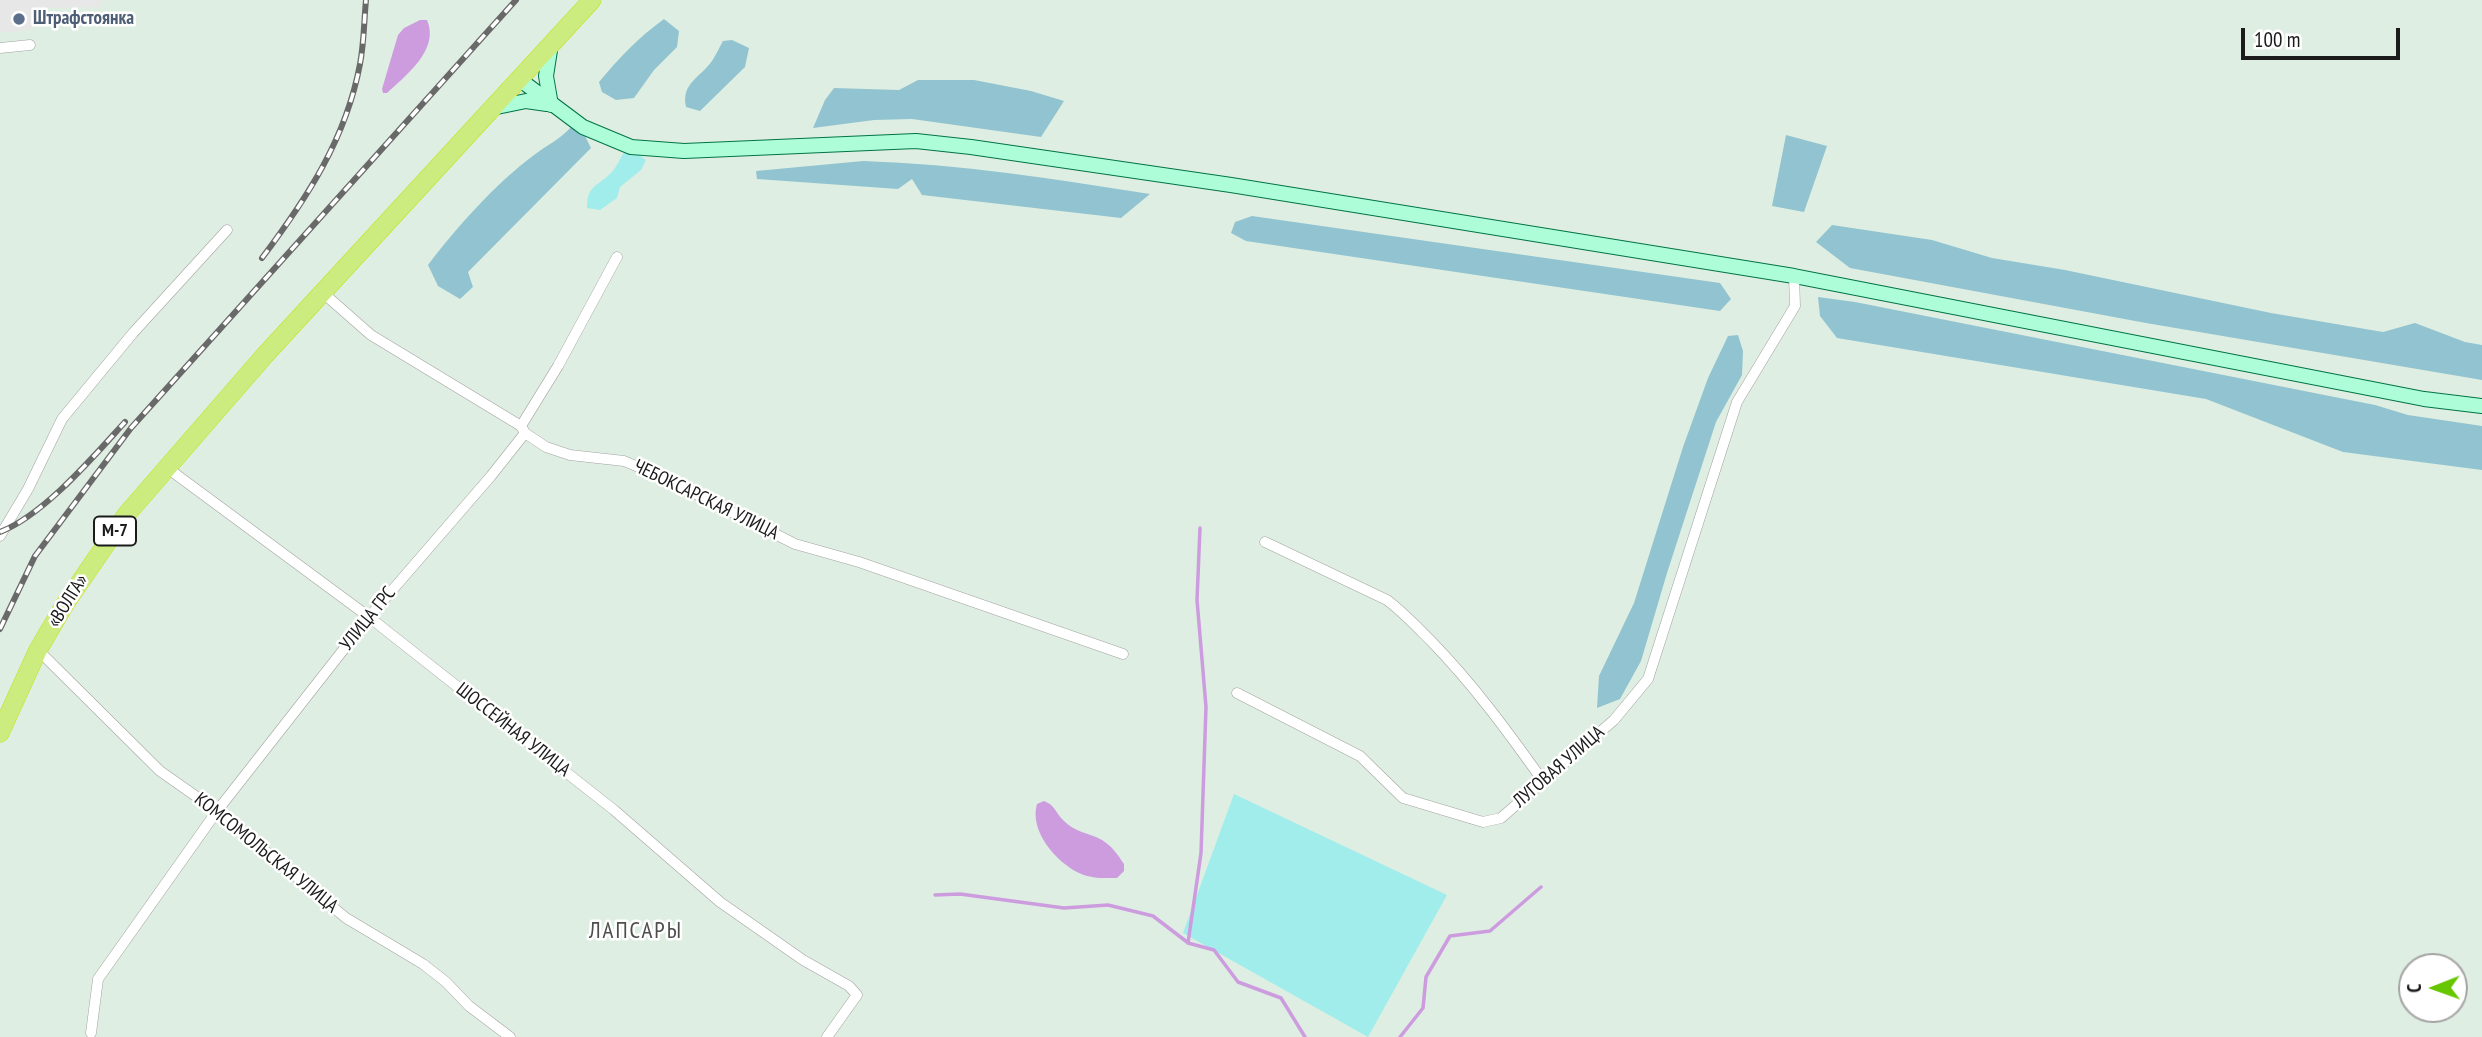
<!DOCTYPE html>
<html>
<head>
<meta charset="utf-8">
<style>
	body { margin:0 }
	#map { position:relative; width:2482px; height:1037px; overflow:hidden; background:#dfeee2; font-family:"PT Sans Narrow",sans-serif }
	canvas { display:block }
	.north { position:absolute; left:2398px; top:953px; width:70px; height:70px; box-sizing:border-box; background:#fff; border:2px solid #a4a4a4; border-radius:50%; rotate:269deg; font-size:19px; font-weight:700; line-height:28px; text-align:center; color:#1b1b1b }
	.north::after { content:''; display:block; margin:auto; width:24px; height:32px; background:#66c600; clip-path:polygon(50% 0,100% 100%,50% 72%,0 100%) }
	.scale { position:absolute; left:2241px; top:28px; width:159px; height:32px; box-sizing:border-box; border:4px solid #1b1b1b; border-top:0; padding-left:9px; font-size:21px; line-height:24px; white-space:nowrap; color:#1b1b1b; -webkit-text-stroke:5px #fff; paint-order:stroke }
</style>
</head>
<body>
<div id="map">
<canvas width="2482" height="1037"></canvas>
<div class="north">С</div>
<div class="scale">100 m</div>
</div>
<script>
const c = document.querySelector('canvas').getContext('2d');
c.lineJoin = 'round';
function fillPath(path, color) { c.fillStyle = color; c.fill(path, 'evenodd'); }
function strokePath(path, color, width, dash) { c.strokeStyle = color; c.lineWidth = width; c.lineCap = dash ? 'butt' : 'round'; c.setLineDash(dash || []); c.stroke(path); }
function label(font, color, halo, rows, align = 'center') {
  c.font = font + ' "PT Sans Narrow",sans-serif'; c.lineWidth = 5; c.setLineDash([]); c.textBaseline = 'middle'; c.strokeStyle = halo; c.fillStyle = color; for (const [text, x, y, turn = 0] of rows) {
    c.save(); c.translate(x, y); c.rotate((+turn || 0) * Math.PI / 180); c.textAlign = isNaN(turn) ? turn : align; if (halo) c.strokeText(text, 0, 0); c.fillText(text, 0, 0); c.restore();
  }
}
fillPath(new Path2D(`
	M624 152H636L646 160 641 170 620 187 617 198 600 210 587 208C587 184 598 187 612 172 617 166 620 159 624 152Z
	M1234 794 1447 895 1368 1037 1183 933Z`), '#a0edec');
fillPath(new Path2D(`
	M664 19 679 31 677 47 654 70 634 98 616 100 602 92 599 82C619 58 639 37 664 19Z
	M732 40 749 48 745 67 700 111 686 107C681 83 700 78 712 61 716 55 719 48 723 41Z
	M918 80H974L1031 91 1064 101 1041 137 912 119 874 120 813 128 825 100 834 88 899 90Z
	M572 126 585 136 591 148 468 272 473 287 460 299 438 286 428 265C456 228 496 183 534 155 547 145 561 139 572 126Z
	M1786 135 1827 146 1804 212 1772 206Z
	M863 161C960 164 1055 179 1150 194L1121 218 922 195 912 179 898 189 757 179 756 171Z
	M1252 216 1720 283 1731 299 1720 311 1246 241 1231 233 1235 222Z
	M1832 225 1932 240 1992 258 2065 270 2271 313 2383 332 2415 323 2465 342 2482 345V380L2146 323 1850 268 1816 242Z
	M1818 297 1855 302 2375 405 2408 415 2482 426V470L2343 452 2206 399 1837 338 1820 316Z
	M1738 335 1743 351 1742 375 1716 422 1667 573 1641 661 1620 699 1597 708 1599 676 1634 603 1683 447 1708 378 1728 336Z`), '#91c4d0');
fillPath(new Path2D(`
	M0 0H101L102 7 44 8 33 29 0 33Z`), '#e7e7e7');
fillPath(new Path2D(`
	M420 20H427C440 50 405 76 387 93H383L382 89 398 35 404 28Z
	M1044 801C1055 805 1055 812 1063 820 1074 832 1089 833 1102 840 1112 846 1118 855 1124 864V871L1117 878C1104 878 1092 879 1079 873 1056 862 1029 831 1037 804Z`), '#cc9cdf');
strokePath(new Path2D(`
	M1200 528 1197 600 1206 707 1201 853 1188 943 1214 950 1238 982 1281 998 1305 1037
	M935 895 960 894 1064 908 1108 905 1153 916 1187 942
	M1400 1037 1423 1008 1426 977 1450 936 1490 931 1541 887`), '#cc9cdf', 3.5);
const street = new Path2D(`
	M0 48 30 45
	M322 292 371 335 521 426 525 433 546 447 570 455 624 461 660 476 795 544 859 562 1123 654
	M521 426 558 366 617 257
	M166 467 369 617 614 810 720 902 803 960 849 986 857 995 827 1037
	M0 536 28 489 62 419 133 333 227 230
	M1265 542 1387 600C1403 612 1417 627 1431 641 1473 684 1508 732 1543 781
	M38 650 160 771 217 811 346 918 423 964 446 982 469 1006 510 1037
	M1237 693 1360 756 1403 798 1483 822 1501 818 1614 720 1648 679 1737 402 1795 306 1794 276
	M91 1033 98 979 217 811 369 617 491 476 525 433`);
const secondary = new Path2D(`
	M551 44 546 76 551 105
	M519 79 583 127 631 147 684 151 916 141 971 147 1231 185 1794 276 2424 399 2482 406
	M492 108 526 101 547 104`);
const highway = new Path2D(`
	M0 733 38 650 65 604 126 515 265 355 592 0`);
strokePath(street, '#a2a2a2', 11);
strokePath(secondary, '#007445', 16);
strokePath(highway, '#c4e117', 19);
strokePath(street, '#fff', 10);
strokePath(secondary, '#adfed8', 14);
strokePath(highway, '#ccec80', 18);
const rail = new Path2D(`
	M262 258C307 198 346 139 360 64 364 43 364 21 366 0
	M0 532C44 515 94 456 125 422
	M0 629 35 556 131 428 516 0`);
strokePath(rail, '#696969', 6);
strokePath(rail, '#fff', 3.5, [10]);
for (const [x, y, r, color] of [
	[19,19,7,"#5c6f8a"]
]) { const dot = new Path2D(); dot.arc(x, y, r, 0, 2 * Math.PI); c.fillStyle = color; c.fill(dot); strokePath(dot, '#fff', 2.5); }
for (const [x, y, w] of [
	[115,531,42]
]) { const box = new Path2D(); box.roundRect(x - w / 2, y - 14.5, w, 29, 5); c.fillStyle = '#fff'; c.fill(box); strokePath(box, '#1b1b1b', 2); }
label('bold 18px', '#1b1b1b', null, [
	["М-7",115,531]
]);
label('bold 19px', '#4e5e75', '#fff', [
	["Штрафстоянка",33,19]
], 'left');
label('19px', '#1b1b1b', '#fff', [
	["ЧЕБОКСАРСКАЯ УЛИЦА",706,500,26],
	["«ВОЛГА»",68,601,-58],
	["УЛИЦА ГРС",368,619,-51],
	["ШОССЕЙНАЯ УЛИЦА",513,730,38],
	["ЛУГОВАЯ УЛИЦА",1559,767,-41],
	["КОМСОМОЛЬСКАЯ УЛИЦА",266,853,39]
]);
c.letterSpacing = '2px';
label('23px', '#4e4e4e', '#fff', [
	["ЛАПСАРЫ",636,931]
]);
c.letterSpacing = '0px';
</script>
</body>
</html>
